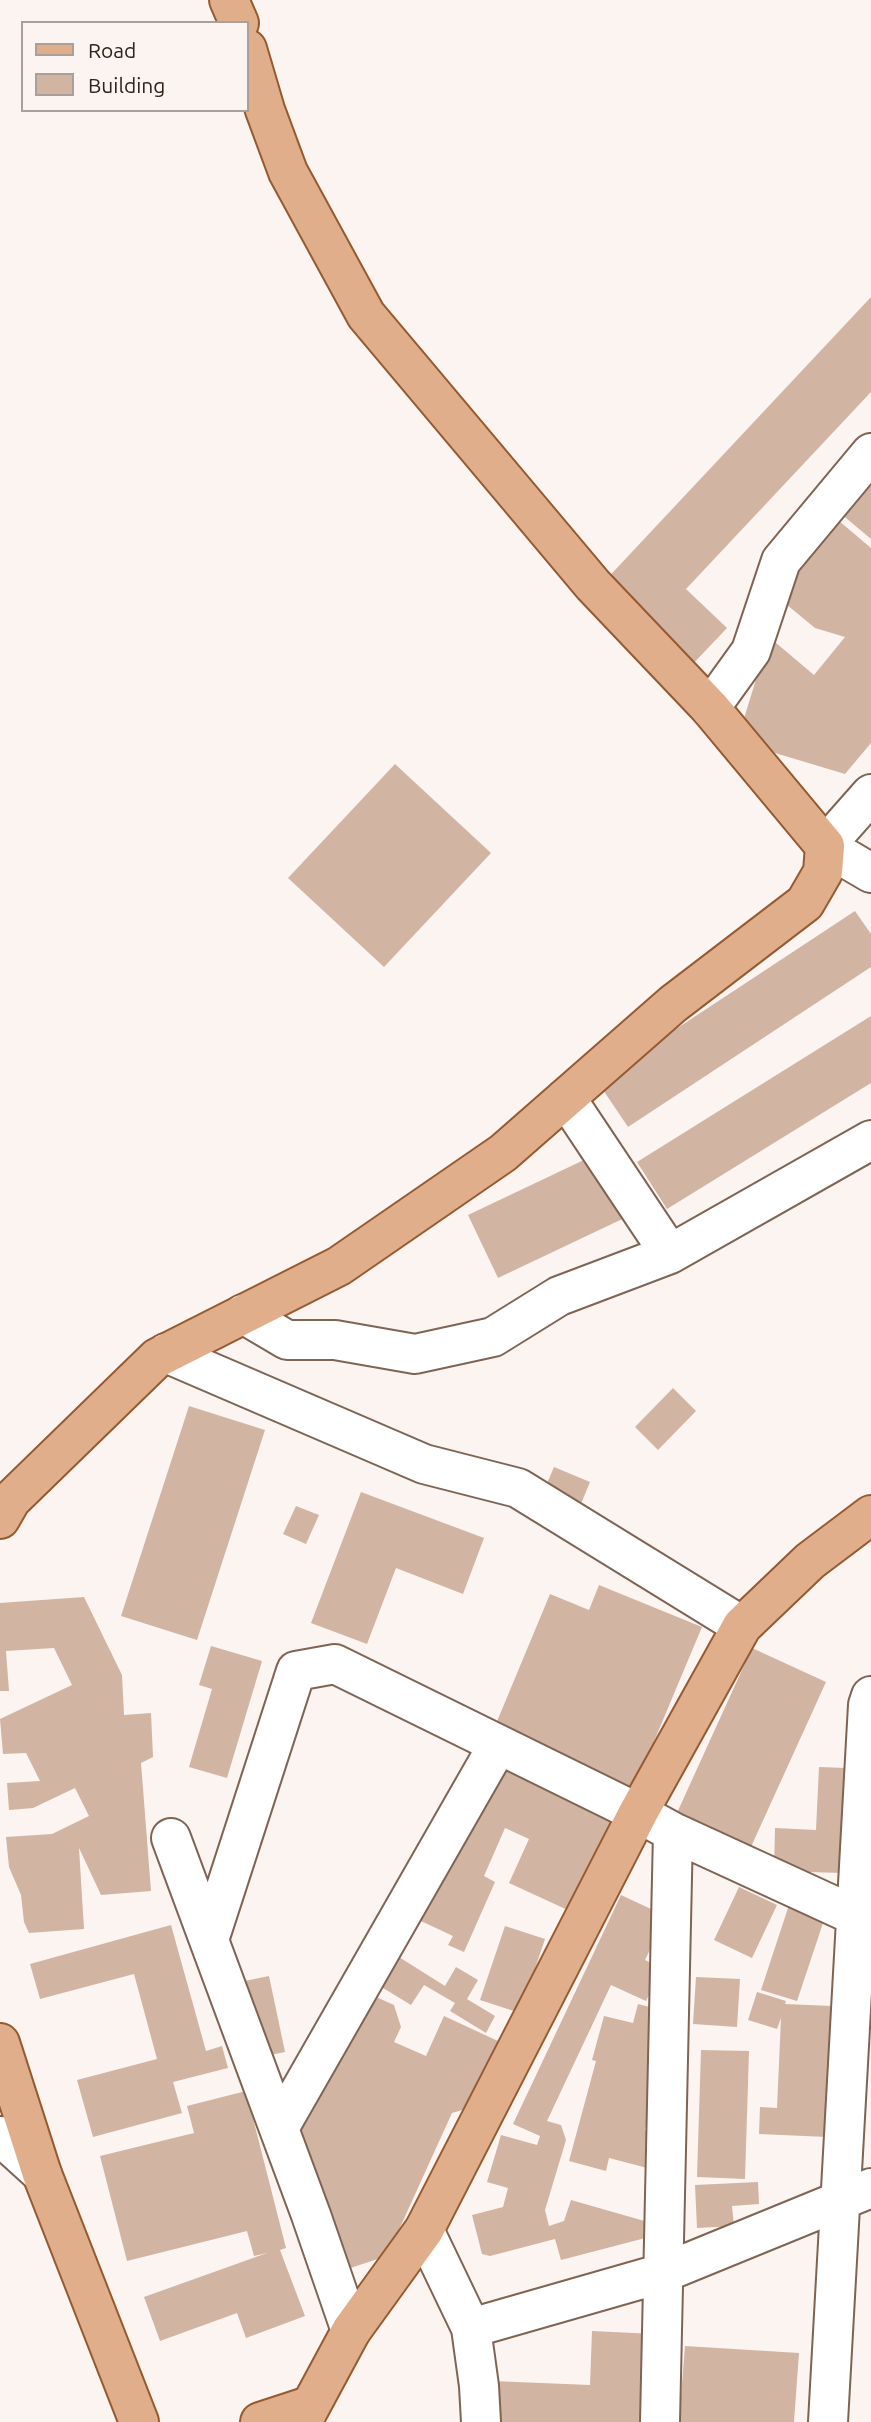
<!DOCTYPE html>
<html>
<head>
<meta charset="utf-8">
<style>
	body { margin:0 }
	#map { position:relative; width:871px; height:2422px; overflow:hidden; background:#fbf4f1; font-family:Ubuntu,sans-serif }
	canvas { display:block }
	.legend { position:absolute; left:21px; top:21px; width:228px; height:91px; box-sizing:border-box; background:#fbf4f1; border:2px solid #a9a09c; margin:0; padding:9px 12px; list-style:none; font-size:21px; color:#2f231c }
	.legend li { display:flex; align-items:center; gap:14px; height:35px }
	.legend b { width:35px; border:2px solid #a9a09c }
</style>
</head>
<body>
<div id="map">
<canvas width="871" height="2422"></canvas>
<ul class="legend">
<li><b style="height:9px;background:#e1ae8b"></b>Road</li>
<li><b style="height:19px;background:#d2b4a2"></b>Building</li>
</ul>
</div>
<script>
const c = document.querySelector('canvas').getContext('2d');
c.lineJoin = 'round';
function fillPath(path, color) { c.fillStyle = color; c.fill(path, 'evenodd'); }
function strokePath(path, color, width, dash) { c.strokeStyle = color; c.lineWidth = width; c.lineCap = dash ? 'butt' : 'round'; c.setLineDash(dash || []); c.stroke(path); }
fillPath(new Path2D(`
	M871 297V392L686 589 727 628 690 667 601 585Z
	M871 477V539L840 513Z
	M832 515 871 548V743L845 774 775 753 742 725 769 637 814 675 845 637 815 628 775 595Z
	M395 764 491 853 384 967 288 878Z
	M855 911 871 934V967L628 1127 597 1081Z
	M871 1016V1083L667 1209 637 1162Z
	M607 1149 637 1212 498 1278 468 1215Z
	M673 1388 696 1411 658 1450 635 1427Z
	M189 1406 265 1430 197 1640 121 1616Z
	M554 1467 590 1482 573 1523 537 1507Z
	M361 1492 484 1538 463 1594 396 1568 367 1644 311 1623Z
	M296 1506 319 1515 306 1544 283 1534Z
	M599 1585 702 1627 634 1789 493 1731 550 1594 589 1610Z
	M84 1597 122 1675 124 1715 151 1713 153 1757 141 1763 151 1891 101 1895 79 1848 84 1929 29 1933 24 1922 21 1895 9 1867 6 1837 52 1834 89 1816 75 1788 33 1808 9 1810 7 1783 40 1781 26 1753 3 1754 0 1719 72 1685 54 1648 6 1651 9 1691H0V1603Z
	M211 1646 262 1661 227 1778 189 1767 212 1689 199 1685Z
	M752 1648 826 1682 740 1871 666 1837Z
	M479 1755 616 1816 572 1912 509 1883 529 1839 505 1828 484 1876 495 1882 464 1952 448 1945 453 1936 406 1914Z
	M819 1767 845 1768 842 1873 774 1871 775 1828 816 1830Z
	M739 1887 777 1905 752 1958 714 1940Z
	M621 1895 666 1916 645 1960 662 1968 646 2001 611 1985 547 2121 561 2125 566 2140 545 2210 549 2226 564 2221 571 2200 676 2230 561 2260 555 2239 490 2256 482 2254 472 2215 503 2207 508 2188 487 2182 501 2135 537 2145 540 2136 513 2124Z
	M790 1902 826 1914 797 2001 761 1990Z
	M171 1925 206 2051 222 2046 228 2068 173 2082 182 2113 93 2137 77 2080 157 2059 134 1974 40 1999 30 1964Z
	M505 1926 545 1939 520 2013 480 2000Z
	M383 1947 445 1986 456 1967 478 1980 467 1999 495 2016 486 2033 450 2011 455 2003 424 1985 411 2005 365 1977Z
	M269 1976 285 2052 246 2060 230 1984Z
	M696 1977 740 1979 737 2027 693 2024Z
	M356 1988 394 2005 401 2027 394 2042 426 2056 444 2016 498 2041 466 2109 452 2113 387 2256 335 2273 284 2146Z
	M757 1992 786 2001 785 2004 832 2006 827 2137 759 2134 760 2107 777 2108 781 2018 777 2029 748 2020Z
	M638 2004 676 2014 645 2130 664 2135 655 2170 609 2158 606 2171 569 2161 596 2061 592 2060 604 2016 633 2023Z
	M701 2050 749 2051 745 2179 697 2177Z
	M246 2091 286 2248 280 2250 305 2316 246 2338 237 2313 160 2341 144 2297 267 2253 254 2256 247 2231 127 2261 100 2156 194 2133 187 2106Z
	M758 2182 759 2204 732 2206 734 2226 697 2228 695 2185Z
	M592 2331 654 2334 651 2422H491L492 2381 590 2385Z
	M685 2346 799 2353 794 2422H679Z`), '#d2b4a2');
const minor = new Path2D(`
	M710 708 751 651 781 561 871 453
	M871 794 825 846 871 873
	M566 1098 670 1254 871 1140
	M243 1314 287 1340H335L415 1354 493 1337 559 1296 670 1254
	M166 1353 424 1464 518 1488 742 1626
	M171 1838 311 2215 351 2331
	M209 1940 296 1671 335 1664 638 1813 673 1832 871 1923
	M279 2128 498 1745
	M0 2136 42 2174
	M424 2230 471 2328 479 2386 481 2422
	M471 2328 663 2273 871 2188
	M660 2422 673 1832
	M828 2422 868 1705 871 1696`);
const major = new Path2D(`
	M229 0 239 23
	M0 1519 11 1500 157 1358 339 1266 503 1153 673 1004 805 903 823 872 825 846 710 708 593 585 366 315 288 172 265 110 247 49
	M0 2043 42 2174 139 2422
	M260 2422 309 2406
	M302 2422 351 2331 424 2230 638 1813 742 1626 810 1561 871 1515`);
strokePath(minor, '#7f6454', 42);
strokePath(major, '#965a31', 42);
strokePath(minor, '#fff', 38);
strokePath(major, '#e1ae8b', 38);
</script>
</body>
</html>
